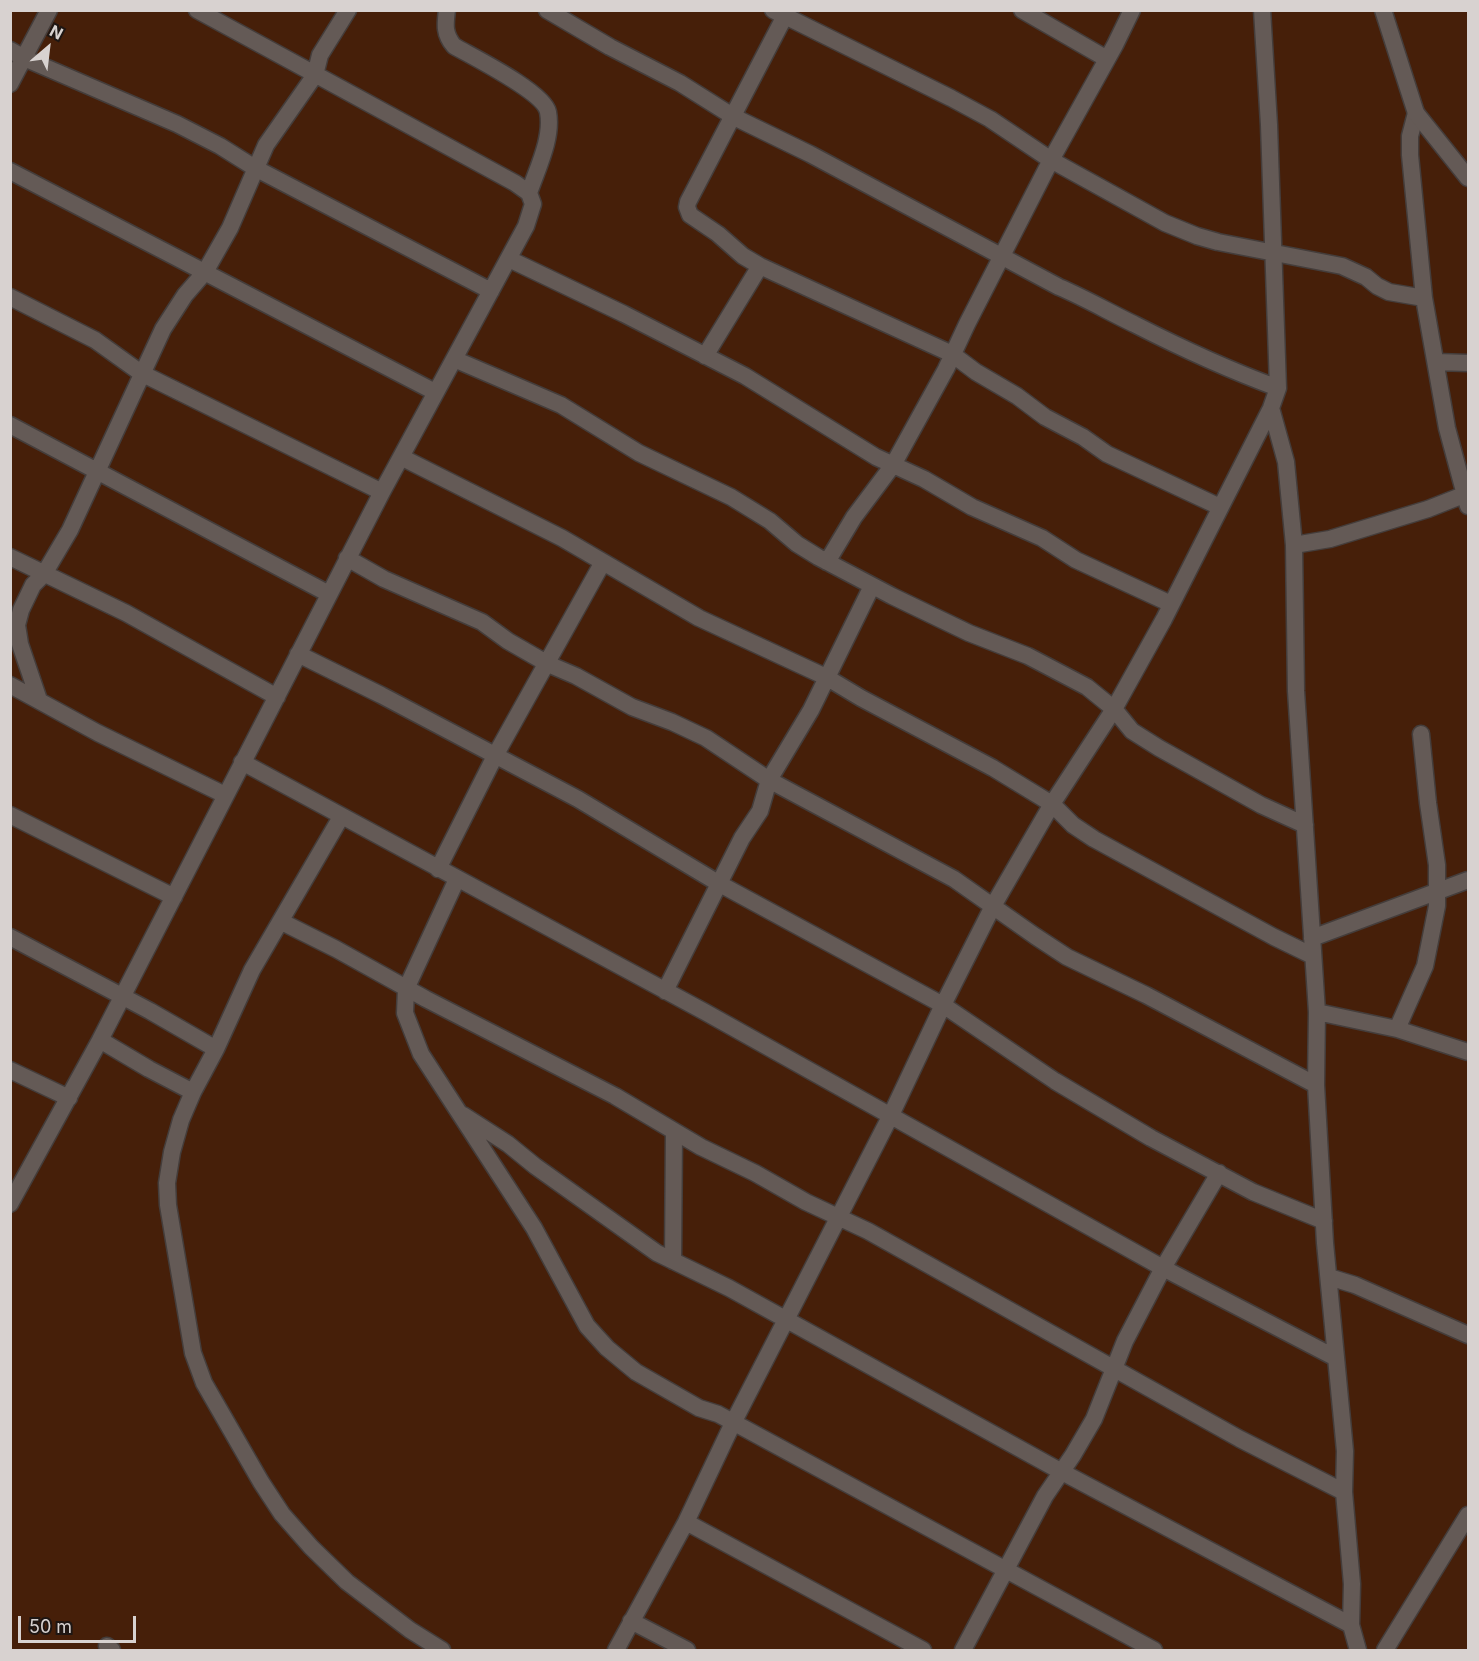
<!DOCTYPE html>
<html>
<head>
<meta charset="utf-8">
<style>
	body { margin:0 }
	#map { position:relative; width:1479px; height:1661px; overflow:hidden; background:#28201c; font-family:Inter,sans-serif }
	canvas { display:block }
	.frame { position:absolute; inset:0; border:12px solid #d8d2d0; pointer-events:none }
	.north { position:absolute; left:18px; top:18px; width:60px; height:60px; -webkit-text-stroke:4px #1e1613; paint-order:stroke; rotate:28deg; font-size:16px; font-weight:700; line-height:24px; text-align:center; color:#d8d2d0 }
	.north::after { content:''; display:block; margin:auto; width:21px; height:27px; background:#d8d2d0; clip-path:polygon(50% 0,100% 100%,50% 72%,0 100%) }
	.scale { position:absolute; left:18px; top:1616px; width:118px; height:27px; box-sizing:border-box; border:3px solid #d8d2d0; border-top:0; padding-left:8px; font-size:18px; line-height:21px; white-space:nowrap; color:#d8d2d0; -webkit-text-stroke:4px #1e1613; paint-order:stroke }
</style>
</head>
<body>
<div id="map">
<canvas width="1479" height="1661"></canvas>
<div class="frame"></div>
<div class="north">N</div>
<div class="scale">50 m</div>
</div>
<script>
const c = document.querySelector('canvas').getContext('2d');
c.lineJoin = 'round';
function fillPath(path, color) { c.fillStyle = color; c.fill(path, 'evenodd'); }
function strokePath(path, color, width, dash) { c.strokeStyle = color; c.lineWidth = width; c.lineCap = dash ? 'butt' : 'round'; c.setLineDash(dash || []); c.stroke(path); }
fillPath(new Path2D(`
	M11 11H1468V1650H11Z`), '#461f09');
const minor = new Path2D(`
	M447 10C445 25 444 34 454 46 473 57 544 92 548 112 553 138 537 169 529 193
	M547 10 610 47 680 83 734 117 810 154 1059 287C1085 298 1109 312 1134 324 1181 348 1229 370 1278 388
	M773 10 951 98 990 119 1051 160 1165 223 1197 236 1218 242 1342 266 1366 277 1377 286 1389 292 1424 298
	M788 10 688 202 687 207 690 215 718 234 743 256 760 266 952 354 976 372 1017 396 1045 417 1083 437 1107 454 1220 507
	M1022 10 1107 59
	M10 50 24 58 177 124 220 146 255 168 491 291
	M10 84 49 10
	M1416 113 1410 136V155L1424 298 1447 428 1468 506
	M10 171 435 392
	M509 259 624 314 745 376 876 457 924 479 972 507 1042 538 1076 560 1171 604
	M10 297 95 340 141 373 382 492
	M705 356 760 266
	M454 359 561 405 639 453 731 497 770 521 797 544 818 557 892 596 969 633 1028 656 1087 687 1114 709 1132 731 1159 748 1261 805 1305 825
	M1436 362 1468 363
	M1271 408 1286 462 1294 545 1296 691 1317 1012 1316 1085 1325 1243 1345 1451 1344 1492 1352 1584 1351 1625 1358 1650
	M10 425 329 594
	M401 457 562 538 699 618 826 677 861 698 993 768 1052 804 1073 825 1094 839 1274 937 1313 956
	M1294 545 1330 539 1428 509 1466 494
	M10 557 126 613 277 697
	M347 558 384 579 482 622 508 641 548 664 576 676 632 707 672 722 706 738 769 780 954 879 1035 936 1067 957 1146 995 1316 1085
	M827 562 854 517 893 465 946 369 967 324 1051 160 1115 45 1132 10
	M298 654 381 695 578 799 718 883 943 1005 1055 1081 1151 1138 1253 1192 1324 1221
	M10 685 98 733 225 795
	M39 700 20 644 17 625 21 610 33 585 44 574 70 530 163 329 185 295 205 272 230 228 266 145 315 75 320 55 348 10
	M242 762 705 1012 1163 1268 1334 1357
	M10 815 174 897
	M341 817 252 970 216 1049 193 1092 181 1120 172 1152 167 1183 168 1205 193 1353 204 1383 261 1482 282 1514 311 1547 347 1582 410 1630 442 1650
	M438 869 496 754 603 562
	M457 879 406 989 405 1013 421 1054 534 1228 587 1326 607 1348 636 1372 699 1408 718 1414 1154 1650
	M282 922 336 949 426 999 615 1096 701 1147 755 1173 806 1202 868 1231 1240 1439 1344 1492
	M10 937 150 1011 216 1049
	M1312 938 1468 880
	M665 991 742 838 760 811 769 780 811 710 872 586
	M1317 1012 1397 1029 1468 1052
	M1397 1029 1425 966 1437 906V865L1428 803 1421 734
	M100 1040 149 1069 193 1092
	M10 1070 69 1098
	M463 1115 508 1144 535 1166 657 1253 729 1288 1062 1472 1351 1625
	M10 1204 100 1040 382 492 526 226 533 204 529 193 515 183 197 10
	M673 1261 674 1132
	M1329 1277 1355 1285 1468 1335
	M686 1522 923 1650
	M631 1621 687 1650
	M107 1646 112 1650
	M616 1650 686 1522 733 1423 891 1115 943 1005 993 906 1052 804 1114 709 1164 619 1271 408 1278 388 1269 125 1262 10
	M963 1650 1045 1496 1073 1455 1094 1419 1125 1341 1163 1268 1219 1173`);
const tertiary = new Path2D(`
	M1383 10 1416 113 1468 178
	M1385 1650 1468 1515`);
strokePath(minor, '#443d3b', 19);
strokePath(tertiary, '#443d3b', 19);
strokePath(minor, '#645a56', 16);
strokePath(tertiary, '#645a56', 16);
</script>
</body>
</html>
